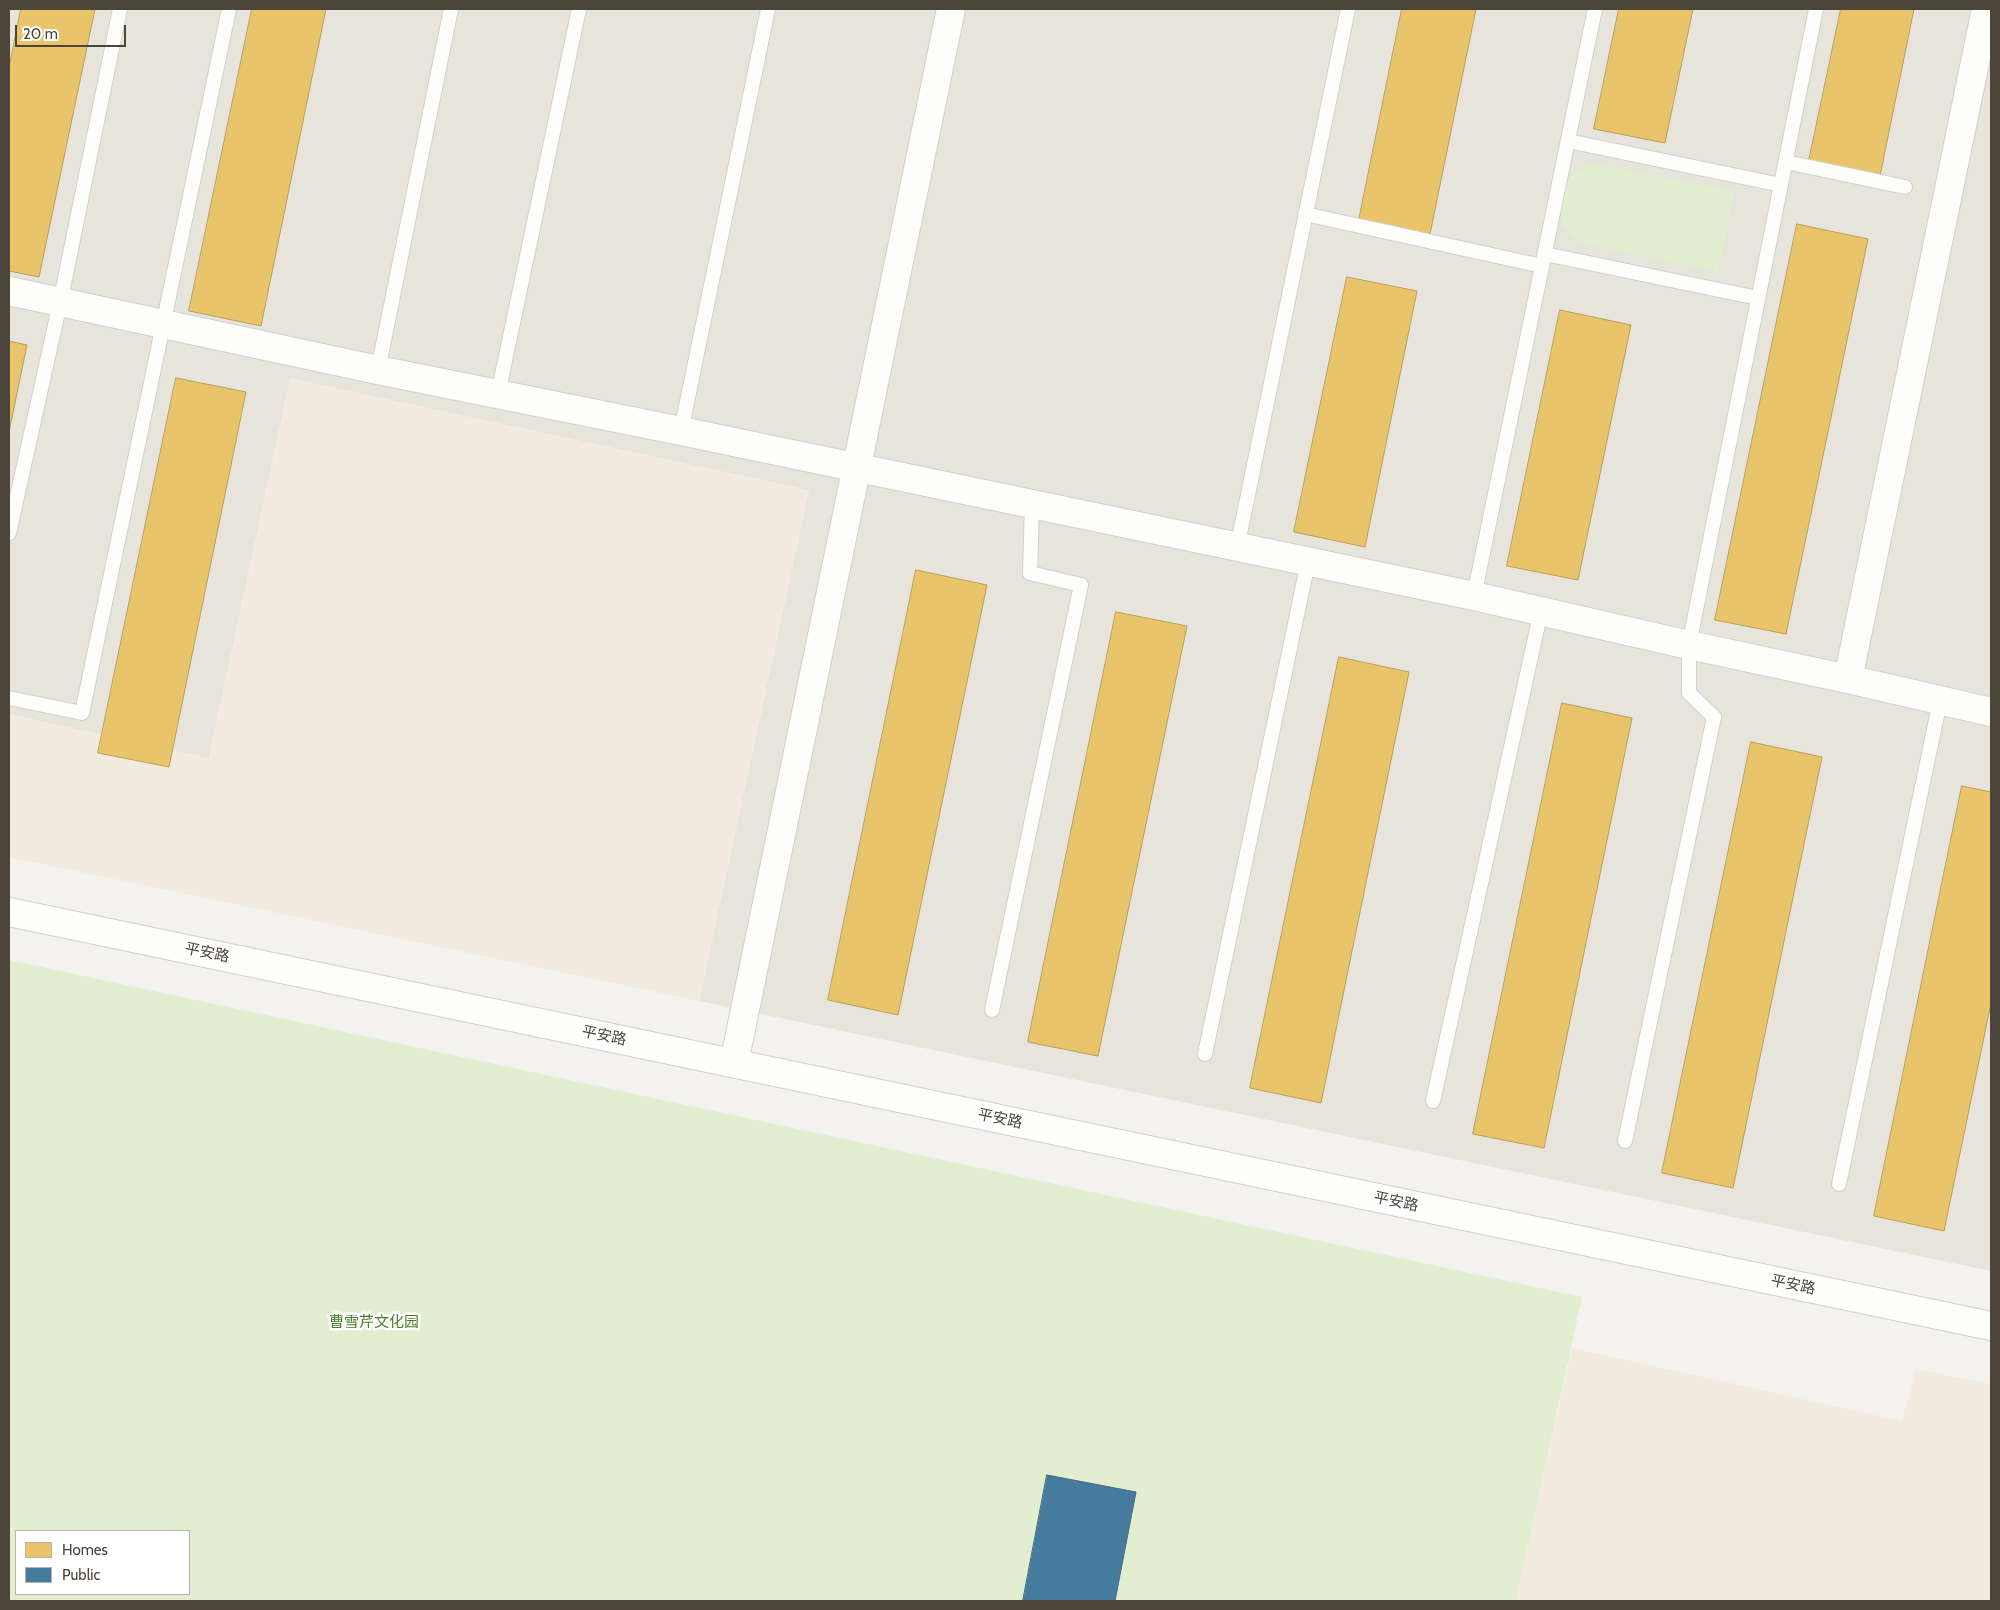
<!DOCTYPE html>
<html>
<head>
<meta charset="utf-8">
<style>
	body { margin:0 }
	#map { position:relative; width:2000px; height:1610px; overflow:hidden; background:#f4f2ee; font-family:Cabin,sans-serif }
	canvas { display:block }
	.frame { position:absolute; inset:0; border:10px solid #4b4439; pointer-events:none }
	.legend { position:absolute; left:15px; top:1530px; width:175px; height:65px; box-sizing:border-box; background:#fff; border:1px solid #b7b4b0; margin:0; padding:6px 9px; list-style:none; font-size:15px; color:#4b4439 }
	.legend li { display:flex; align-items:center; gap:10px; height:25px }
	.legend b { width:25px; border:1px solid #b7b4b0 }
	.scale { position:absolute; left:15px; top:25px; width:111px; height:22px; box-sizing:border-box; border:2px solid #4b4439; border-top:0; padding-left:6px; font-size:15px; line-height:18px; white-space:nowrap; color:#4b4439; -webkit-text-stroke:4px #fff; paint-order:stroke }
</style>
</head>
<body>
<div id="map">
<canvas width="2000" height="1610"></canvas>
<div class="frame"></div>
<ul class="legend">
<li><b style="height:14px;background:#e9c46a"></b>Homes</li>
<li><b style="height:14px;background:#457b9d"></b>Public</li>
</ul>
<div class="scale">20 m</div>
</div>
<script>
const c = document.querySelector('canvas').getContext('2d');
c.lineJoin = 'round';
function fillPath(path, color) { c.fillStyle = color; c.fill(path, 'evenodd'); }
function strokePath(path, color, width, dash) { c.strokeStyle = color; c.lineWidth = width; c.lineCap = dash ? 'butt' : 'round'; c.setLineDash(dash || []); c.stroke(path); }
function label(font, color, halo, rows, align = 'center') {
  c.font = font + ' Cabin,"Noto Sans SC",sans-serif'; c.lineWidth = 5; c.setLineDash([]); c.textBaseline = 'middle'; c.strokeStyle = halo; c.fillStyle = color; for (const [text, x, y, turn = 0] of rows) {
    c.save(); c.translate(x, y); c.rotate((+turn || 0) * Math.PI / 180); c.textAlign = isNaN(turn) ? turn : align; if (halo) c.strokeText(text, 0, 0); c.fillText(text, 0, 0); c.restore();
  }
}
fillPath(new Path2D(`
	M9 9H1991V1271L699 1001 809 490 290 379 180 892 9 857Z`), '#e7e4dc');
fillPath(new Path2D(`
	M290 378 809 490 699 1001 9 857V714L209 758Z
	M1572 1348 1902 1421 1916 1369 1991 1384V1601H1516Z`), '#f3ebdf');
fillPath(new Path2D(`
	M1591 163 1735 191 1718 272 1578 243 1562 226 1561 205 1568 177Z
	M9 960 1582 1297 1516 1601H9ZM16 1531H189V1594H16Z`), '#e1eecf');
const homes = new Path2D(`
	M21 9H95L39 277 9 271V68Z
	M252 9H326L261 326 189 311Z
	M1402 9H1476L1430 234 1359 220Z
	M1619 9H1693L1665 143 1594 129Z
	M1841 9H1914L1880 176 1809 161Z
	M1797 224 1868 239 1786 634 1715 620Z
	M1347 277 1417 291 1365 547 1294 532Z
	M1560 310 1631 325 1578 580 1507 566Z
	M9 341 27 345 9 432Z
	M176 378 246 392 169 767 98 753Z
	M916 570 987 585 898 1015 828 1000Z
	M1116 612 1187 626 1098 1056 1028 1042Z
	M1339 657 1409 672 1321 1103 1250 1088Z
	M1562 703 1632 718 1544 1148 1473 1134Z
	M1751 742 1822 757 1733 1188 1662 1173Z
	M1962 786 1991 792V1003L1944 1231 1874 1216Z`);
fillPath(homes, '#e9c46a');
strokePath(homes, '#ba9e5b', 1);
const public = new Path2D(`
	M1047 1475 1136 1492 1115 1601H1023Z`);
fillPath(public, '#457b9d');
strokePath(public, '#476a7f', 1);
const service = new Path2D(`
	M1568 141 1781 185
	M1786 162 1905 187
	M1305 214 1542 266
	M1545 254 1758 298
	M378 370 451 9
	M498 394 579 9
	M681 431 768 9
	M9 533 60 303 120 9
	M1237 548 1348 9
	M1474 596 1595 9
	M9 698 82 713 229 9
	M992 1010 1081 585 1030 573 1032 504
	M1205 1054 1308 562
	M1433 1101 1541 611
	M1625 1141 1714 717 1689 693V645L1816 9
	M1839 1184 1940 701`);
const minor = new Path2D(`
	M9 291 378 370 681 431 1474 596 1689 645 1848 679 1991 712
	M1848 679 1986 9
	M734 1063 951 9`);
const tertiary = new Path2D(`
	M9 912 1991 1326`);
strokePath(service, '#d2d0cb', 16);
strokePath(minor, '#d2d0cb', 30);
strokePath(tertiary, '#d2d0cb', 30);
strokePath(service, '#fdfdfc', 14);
strokePath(minor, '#fdfdfc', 28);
strokePath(tertiary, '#fdfdfc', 28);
label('15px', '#4b4439', '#fff', [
	["平安路",207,953,12],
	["平安路",604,1036,12],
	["平安路",1000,1119,12],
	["平安路",1396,1202,12],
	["平安路",1793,1285,12]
]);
label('15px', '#4a7f2a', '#fff', [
	["曹雪芹文化园",374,1323]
]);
</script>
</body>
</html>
